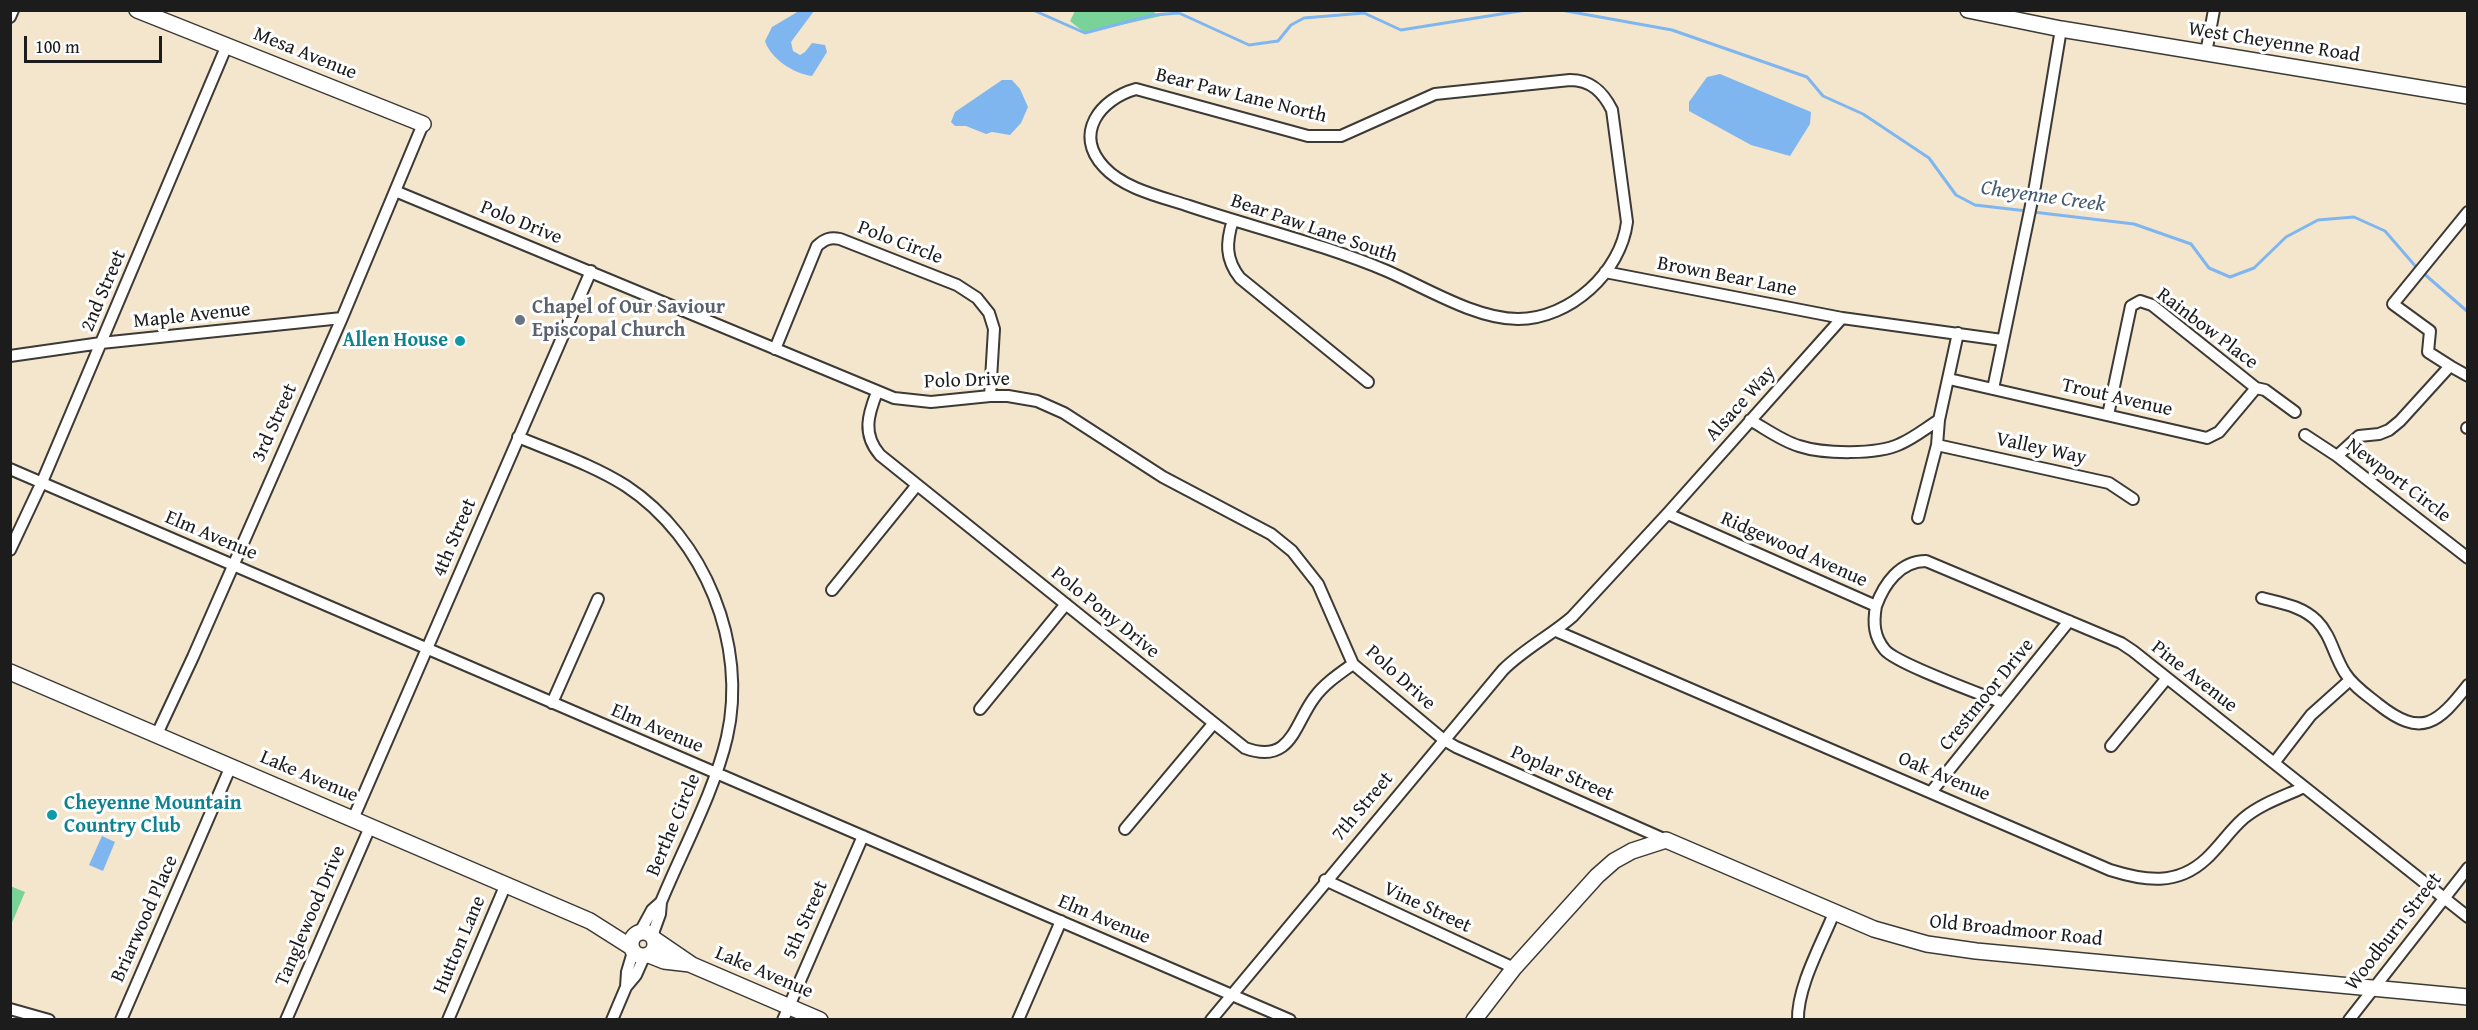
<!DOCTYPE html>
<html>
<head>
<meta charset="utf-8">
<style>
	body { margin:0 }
	#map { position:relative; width:2478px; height:1030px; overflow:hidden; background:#f3e6cc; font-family:"Gentium Book Plus",serif }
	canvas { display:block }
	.frame { position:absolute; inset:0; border:12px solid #1c1c1c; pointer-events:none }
	.scale { position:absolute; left:24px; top:36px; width:138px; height:27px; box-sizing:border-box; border:3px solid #1c1c1c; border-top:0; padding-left:8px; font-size:18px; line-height:21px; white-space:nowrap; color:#1c1c1c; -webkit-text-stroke:4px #fff; paint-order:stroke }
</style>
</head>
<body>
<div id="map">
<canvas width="2478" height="1030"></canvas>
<div class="frame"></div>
<div class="scale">100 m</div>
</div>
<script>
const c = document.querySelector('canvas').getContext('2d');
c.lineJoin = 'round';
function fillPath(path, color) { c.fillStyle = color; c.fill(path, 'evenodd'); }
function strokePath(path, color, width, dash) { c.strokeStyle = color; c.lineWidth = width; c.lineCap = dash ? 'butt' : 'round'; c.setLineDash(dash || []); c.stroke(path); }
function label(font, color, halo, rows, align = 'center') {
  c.font = font + ' "Gentium Book Plus",serif'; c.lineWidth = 6; c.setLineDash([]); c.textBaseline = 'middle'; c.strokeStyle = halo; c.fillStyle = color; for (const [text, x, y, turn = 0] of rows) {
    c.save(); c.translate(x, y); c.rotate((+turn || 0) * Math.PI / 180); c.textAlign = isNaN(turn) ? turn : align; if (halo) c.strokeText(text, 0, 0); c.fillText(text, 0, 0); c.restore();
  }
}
fillPath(new Path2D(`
	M1075 11H1155L1154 15 1179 12 1085 33 1070 21Z
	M10 886 25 892 11 925H10Z`), '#79d399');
fillPath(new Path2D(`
	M799 11H814L791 42 793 51 800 55 805 52 812 43 825 45 827 52 812 76C794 74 770 58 765 41L772 27Z
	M1720 74 1811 112 1810 124 1790 156 1751 145 1689 111V102L1707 77Z
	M1002 80H1012L1020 89 1028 107 1021 123 1010 135 992 132 986 134 966 126H955L951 122 955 112Z
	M102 836 115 842 103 871 89 865Z`), '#80b6ef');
strokePath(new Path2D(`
	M1033 10 1085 33 1153 15 1179 13 1249 45 1278 41 1291 25 1304 18 1364 13 1401 30 1526 10
	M1561 10 1672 30 1807 77 1823 96 1863 114 1929 158 1956 195 1975 205 2027 211
	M2033 212 2134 224 2191 244 2209 268 2230 277 2254 268 2286 237 2318 220 2354 217 2385 231 2417 268
	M2422 272 2468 312`), '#80b6ef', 3);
const street = new Path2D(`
	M10 17 13 10
	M2206 53 2214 10
	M1570 80C1591 80 1603 92 1612 110L1627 222C1621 272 1570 319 1518 319 1476 319 1426 288 1387 271 1323 244 1255 228 1189 206 1162 197 1124 189 1104 167 1073 134 1100 99 1136 89L1308 136H1341L1435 94Z
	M395 191 894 398 931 402 990 396H1008L1037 401 1064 413 1163 477 1271 534 1292 551 1318 584 1353 664 1444 740 1456 747 1666 840
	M1233 220C1226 242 1225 259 1240 278L1368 382
	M1605 272 1842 318
	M775 349 817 246C825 239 830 237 840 239L957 285 977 298 989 313 994 329 990 396
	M10 356 101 343 342 318
	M2450 366 2468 376
	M1949 379 2207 438 2219 432 2256 388
	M1993 389 2035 186 2061 29
	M877 392C868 415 862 434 880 455L1245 748C1291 765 1294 725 1314 698 1324 684 1339 674 1353 664
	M2108 415 2131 306 2140 301 2152 305 2256 388 2265 390 2295 412
	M1750 420C1766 429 1782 441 1799 446 1823 454 1877 455 1900 444 1914 438 1926 428 1939 420L1958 333
	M2467 428H2468
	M2305 435 2337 456 2468 558
	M518 437C554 452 593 465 626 486 705 538 748 645 727 737 715 790 682 851 661 902L660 914 652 936
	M1937 445 2109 483 2133 499
	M2337 456 2359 436 2379 434 2389 430 2400 421 2450 366 2428 352 2430 331 2393 304 2468 212
	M10 469 1290 1020
	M1668 514 1876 606C1873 623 1874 637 1885 650 1897 664 1981 694 2003 703
	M1918 518 1937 445 1939 420
	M10 550 42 482 227 45
	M832 590 917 485
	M2262 598C2281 603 2302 606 2317 621 2331 635 2334 656 2345 673 2353 686 2367 695 2378 704 2422 739 2438 723 2468 685
	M1876 606C1884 584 1900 561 1926 561L2121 643 2133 651 2468 917
	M1556 631 2110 870C2145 881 2177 886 2206 859 2220 846 2230 830 2244 818 2261 804 2282 797 2302 788
	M552 703 598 599
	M980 709 1066 604
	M157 734 193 657 342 318 423 124
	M2111 746 2167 678
	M2274 763 2311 715 2350 680
	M1932 791 2069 621
	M353 819 591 271
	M1125 829 1213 724
	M1325 880 1514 968
	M640 932 652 910 661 902
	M626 987 627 972 633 952
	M10 1009 49 1020
	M121 1020 231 766
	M286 1020 370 827
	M448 1020 506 884
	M612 1020 626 987 636 975 644 957
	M783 1020 863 836
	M1018 1020 1061 921
	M1211 1020 1503 670C1524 649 1550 636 1572 617L1669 512 1842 318 2002 340
	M1798 1020C1797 987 1822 943 1834 913
	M2349 1020 2468 868`);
const secondary = new Path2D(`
	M137 10 423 124
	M1968 10 2061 29 2468 96
	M10 672 590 921 631 947
	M631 944a12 12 0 1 1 24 0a12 12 0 1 1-24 0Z
	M654 939 692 965 820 1020
	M649 955 664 961 690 964
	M1474 1020 1514 968 1597 876 1614 861 1632 851 1666 840 1874 929 1927 944 1976 951 2468 997`);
strokePath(street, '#3c3a36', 14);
strokePath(secondary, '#3c3a36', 18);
strokePath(street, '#fff', 10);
strokePath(secondary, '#fff', 15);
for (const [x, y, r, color] of [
	[520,320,6,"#6b7280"],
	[460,341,6,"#0f9aa8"],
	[52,815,6,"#0f9aa8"]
]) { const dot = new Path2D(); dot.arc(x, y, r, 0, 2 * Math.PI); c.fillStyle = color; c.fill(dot); strokePath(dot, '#fff', 2); }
label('20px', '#1c1c1c', '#fff', [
	["West Cheyenne Road",2274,43,9],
	["Mesa Avenue",305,54,22],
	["Bear Paw Lane North",1241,96,14],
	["Polo Drive",521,223,22],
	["Bear Paw Lane South",1314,229,19],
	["Polo Circle",900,243,21],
	["Brown Bear Lane",1727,277,11],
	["2nd Street",104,291,-67],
	["Maple Avenue",192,316,-6],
	["Rainbow Place",2207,329,37],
	["Polo Drive",967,381,-2],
	["Trout Avenue",2117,398,13],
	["Alsace Way",1741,404,-48],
	["3rd Street",275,423,-66],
	["Valley Way",2041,449,12],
	["Newport Circle",2398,481,37],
	["Elm Avenue",211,536,23],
	["4th Street",455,538,-67],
	["Ridgewood Avenue",1794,550,24],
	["Polo Pony Drive",1105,613,39],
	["Pine Avenue",2194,677,38],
	["Polo Drive",1400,678,42],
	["Crestmoor Drive",1987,695,-51],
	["Elm Avenue",657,729,23],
	["Poplar Street",1562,774,24],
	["Lake Avenue",309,777,23],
	["Oak Avenue",1944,777,23],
	["7th Street",1363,807,-50],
	["Berthe Circle",674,825,-67],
	["Vine Street",1427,908,25],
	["Tanglewood Drive",311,916,-67],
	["Briarwood Place",145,919,-66],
	["5th Street",806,920,-66],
	["Elm Avenue",1104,920,23],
	["Old Broadmoor Road",2016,931,6],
	["Woodburn Street",2394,932,-52],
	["Hutton Lane",460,945,-67],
	["Lake Avenue",764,973,23]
]);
label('bold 20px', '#5b616d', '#fff', [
	["Chapel of Our Saviour",532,308],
	["Episcopal Church",532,331]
], 'left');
label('bold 20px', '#0d838f', '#fff', [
	["Allen House",448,341],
	["Cheyenne Mountain",64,804,"left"],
	["Country Club",64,827,"left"]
], 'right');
label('italic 21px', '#445a70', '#fff', [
	["Cheyenne Creek",2043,197,8]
]);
</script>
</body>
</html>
